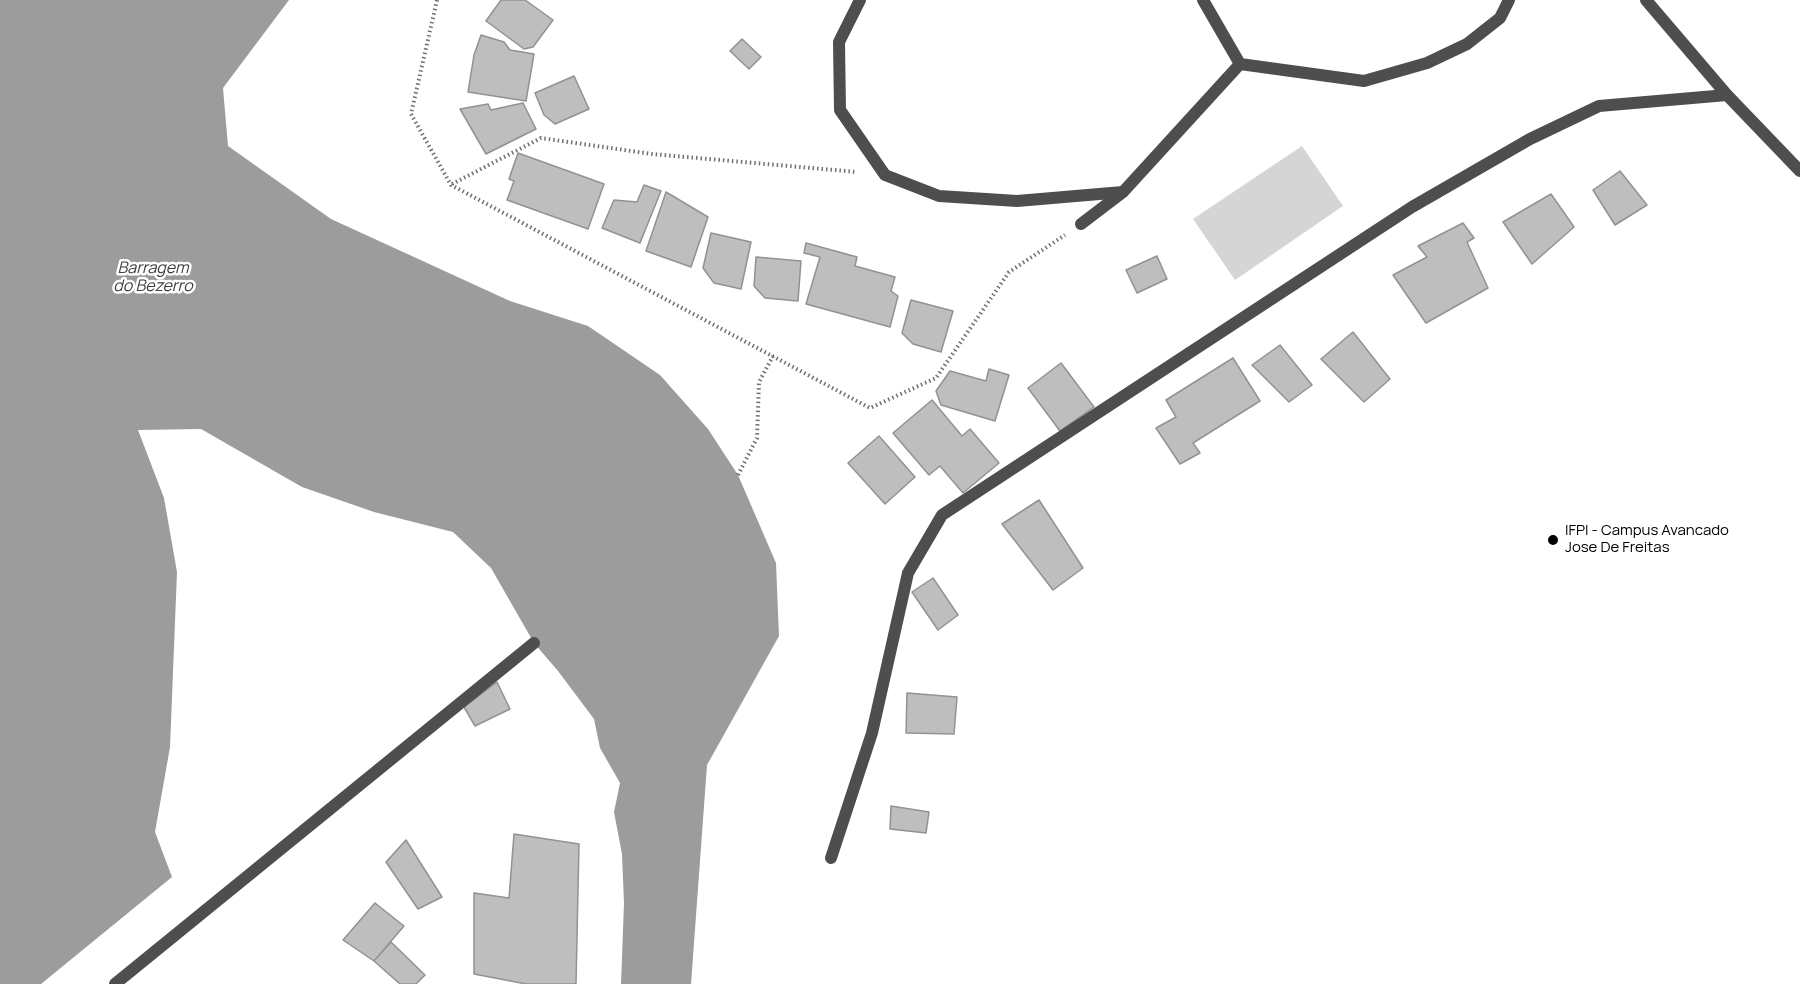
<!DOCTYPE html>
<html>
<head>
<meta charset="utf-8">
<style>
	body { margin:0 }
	canvas { display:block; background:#fff }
</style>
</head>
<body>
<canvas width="1800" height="984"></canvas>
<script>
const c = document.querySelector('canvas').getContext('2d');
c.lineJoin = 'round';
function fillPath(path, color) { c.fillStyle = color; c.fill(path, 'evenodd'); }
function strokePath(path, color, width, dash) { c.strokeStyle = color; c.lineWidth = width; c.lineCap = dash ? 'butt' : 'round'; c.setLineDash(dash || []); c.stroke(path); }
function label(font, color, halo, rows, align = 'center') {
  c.font = font + ' Manrope,sans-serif'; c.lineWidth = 5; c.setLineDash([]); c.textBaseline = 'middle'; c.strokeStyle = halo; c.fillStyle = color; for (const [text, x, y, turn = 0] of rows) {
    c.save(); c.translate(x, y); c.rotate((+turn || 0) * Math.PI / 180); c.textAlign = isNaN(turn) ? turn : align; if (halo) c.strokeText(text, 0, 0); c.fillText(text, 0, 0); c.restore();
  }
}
fillPath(new Path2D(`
	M1302 146 1343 206 1235 280 1193 219Z`), '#d5d5d5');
fillPath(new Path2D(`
	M0 0H289L223 88 228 146 331 219 510 301 588 326 660 375 708 429 738 475 776 563 779 636 707 765 691 984H621L624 903 622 854 614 812 620 783 600 748 594 719 558 671 534 643 491 568 453 532 374 512 302 487 201 429 138 430 164 498 177 572 170 747 155 832 172 877 41 984H0Z`), '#9c9c9c');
const building = new Path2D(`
	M501 0H525L553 20 533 47 524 49 486 21Z
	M481 35 504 42 510 50 534 54 526 101 468 92 474 55Z
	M742 39 761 57 749 69 730 51Z
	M574 76 589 109 555 124 544 115 535 93Z
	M523 103 536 129 486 154 460 109 488 104 491 110Z
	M518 153 604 184 588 229 507 200 514 181 509 179Z
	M1620 171 1647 205 1615 225 1593 190Z
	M644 185 661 191 640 243 602 228 614 200 637 202Z
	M666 192 708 217 691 267 646 251Z
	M1551 194 1574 227 1532 264 1503 222Z
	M1463 223 1474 238 1467 242 1488 288 1426 323 1393 275 1427 257 1418 246Z
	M711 233 751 242 741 289 714 283 703 268Z
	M806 243 857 257 855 266 895 277 891 291 898 296 890 327 806 304 820 257 804 253Z
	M1157 256 1167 279 1137 293 1126 270Z
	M756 257 801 261 798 301 765 298 754 286Z
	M911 300 953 311 941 352 913 344 902 333Z
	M1353 332 1390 379 1364 402 1321 359Z
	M1280 345 1312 385 1289 402 1252 365Z
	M1233 358 1260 401 1193 443 1200 453 1180 464 1156 428 1176 417 1166 400Z
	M1061 363 1094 407 1060 431 1028 388Z
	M989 369 1009 375 995 421 941 405 936 391 950 371 986 381Z
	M932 400 962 436 970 429 999 463 963 493 940 466 929 475 893 433Z
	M879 436 915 477 885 504 848 463Z
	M1039 500 1083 568 1053 590 1002 524Z
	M933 578 958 615 938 630 912 592Z
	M497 682 510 709 475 726 464 707Z
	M907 693 957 697 954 734 906 733Z
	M891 806 929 812 926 833 890 829Z
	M514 834 579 844 576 984H526L474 974V893L509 898Z
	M406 840 442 897 418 909 386 862Z
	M375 903 404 926 374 961 343 940Z
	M391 942 425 975 416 984H400L374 961Z`);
fillPath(building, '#bebebe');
strokePath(building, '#929292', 1.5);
strokePath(new Path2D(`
	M437 0 411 114 451 185 870 408 936 378 1009 272 1065 235
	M452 184 541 138 652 154 857 172
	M738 475 757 438 759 382 773 356`), '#707070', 4, [1.5, 3]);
strokePath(new Path2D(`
	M860 0 839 42 840 110 885 175 939 196 1017 201 1123 192
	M1081 224 1123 192 1240 64
	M831 858 872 733 908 573 942 515 1412 207 1530 139 1599 106 1727 95
	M115 984 534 643`), '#4e4e4e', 12);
strokePath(new Path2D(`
	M1203 0 1240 64 1364 81 1427 63 1467 44 1500 18 1509 0
	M1646 0 1727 95 1800 171`), '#4e4e4e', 12);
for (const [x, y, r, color] of [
	[1553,540,6,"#000"]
]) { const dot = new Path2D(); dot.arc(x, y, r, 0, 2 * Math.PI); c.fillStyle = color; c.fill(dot); strokePath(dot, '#fff', 2); }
label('15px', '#000', '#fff', [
	["IFPI - Campus Avancado",1565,531],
	["Jose De Freitas",1565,548]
], 'left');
label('italic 16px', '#3d3d3d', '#fff', [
	["Barragem",153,269],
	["do Bezerro",153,287]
]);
</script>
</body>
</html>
